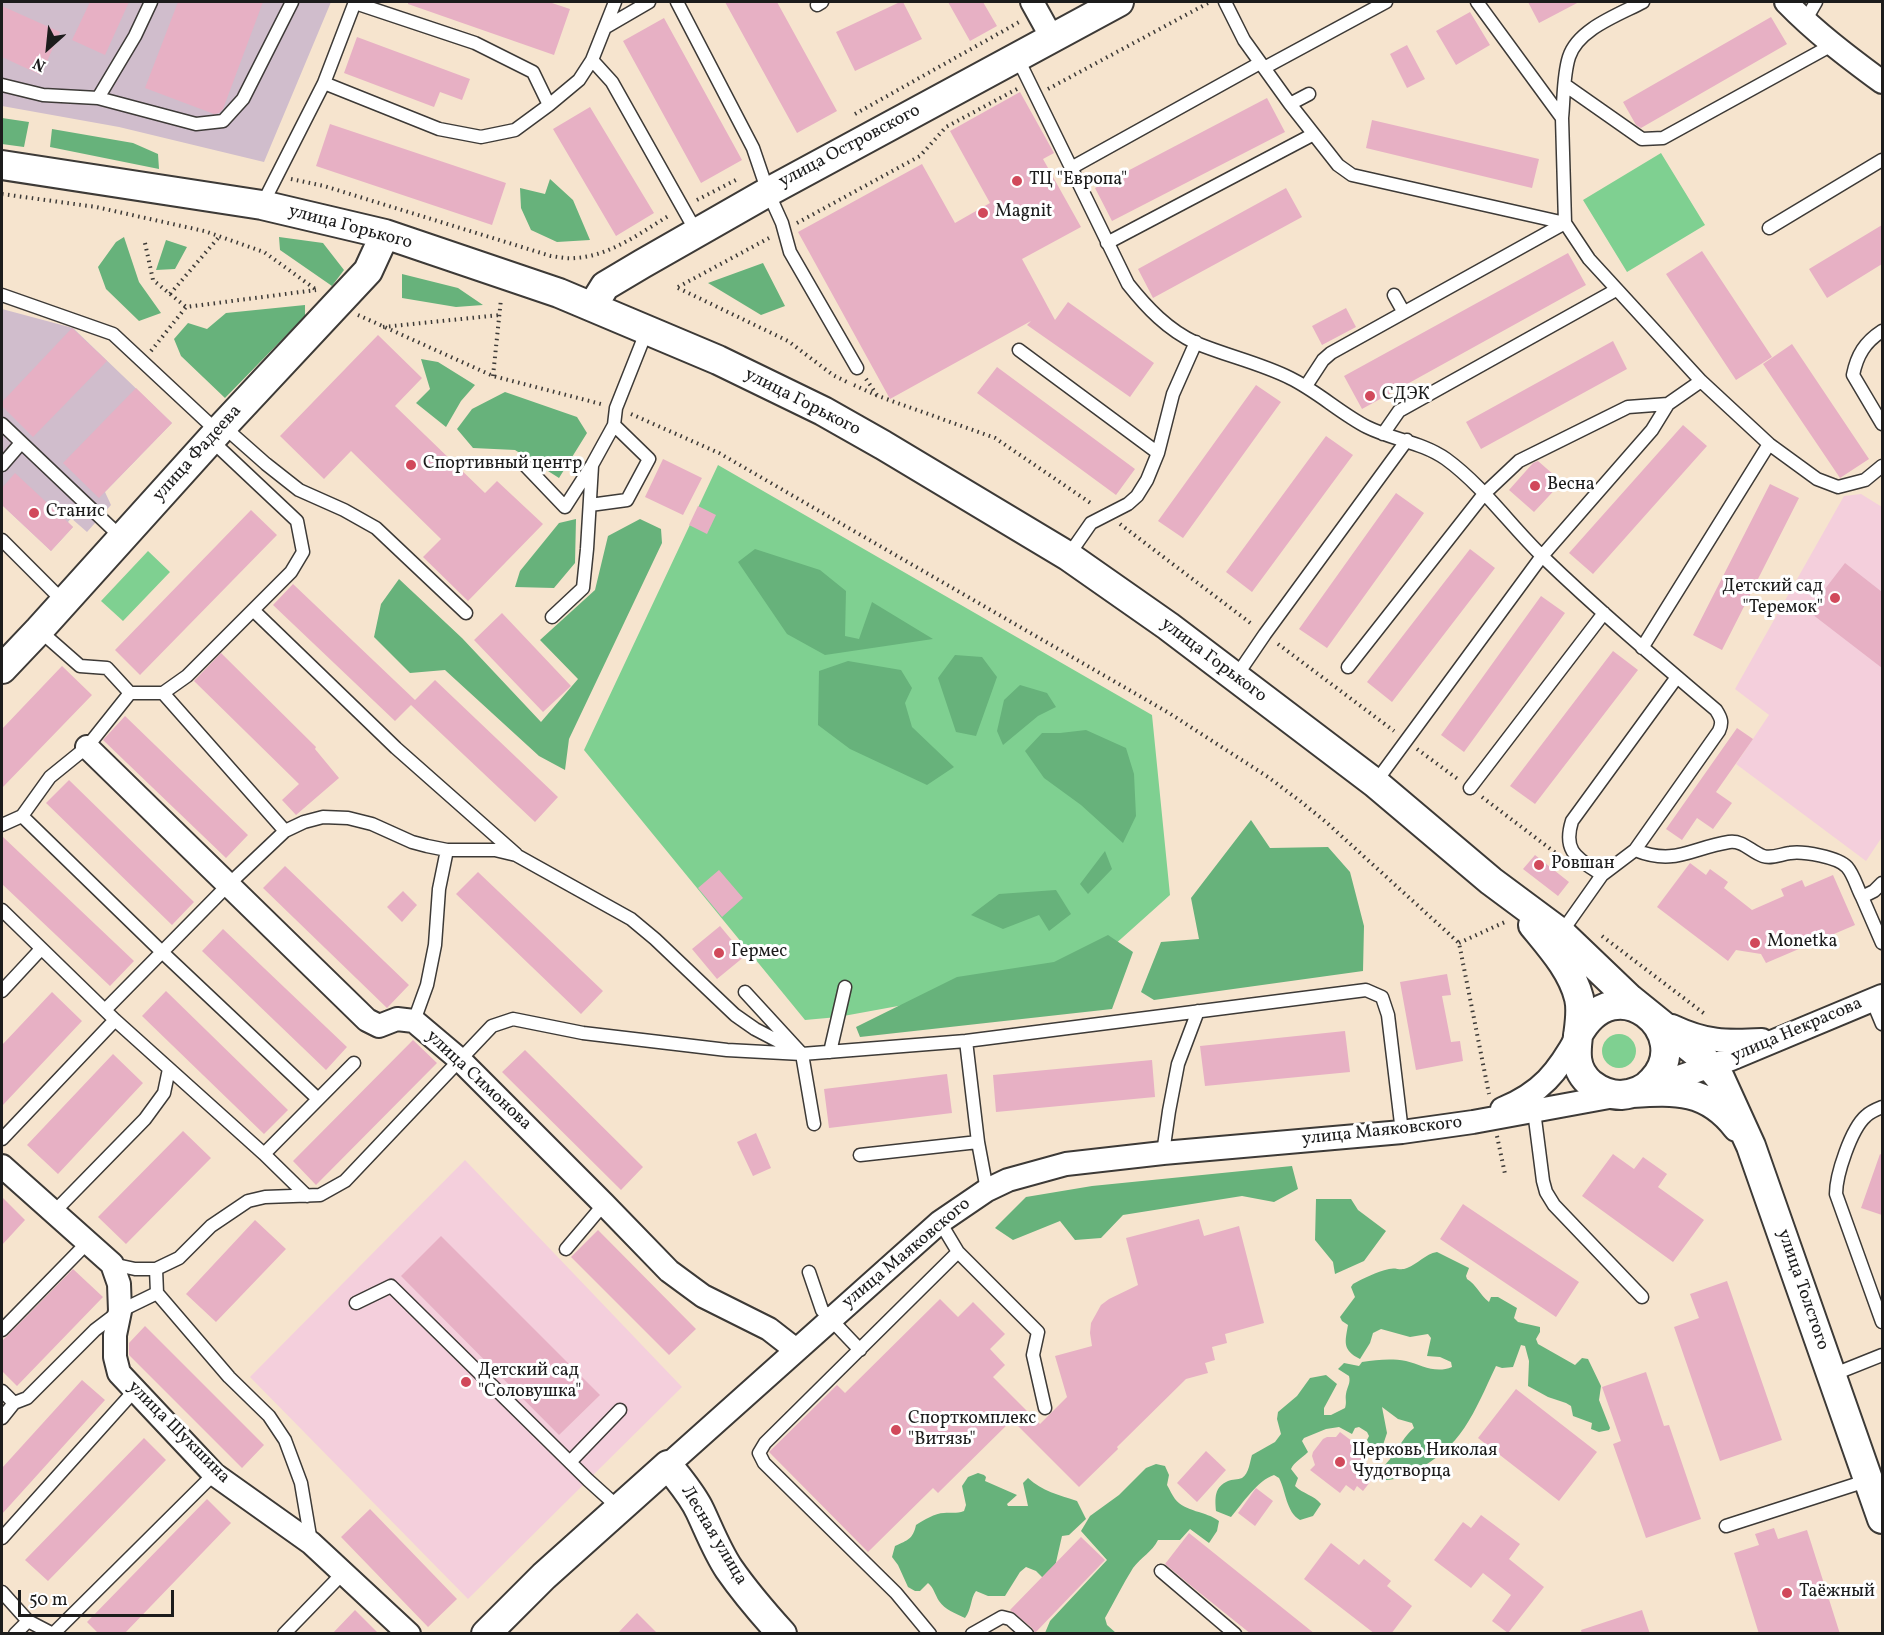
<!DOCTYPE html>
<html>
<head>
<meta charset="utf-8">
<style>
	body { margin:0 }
	#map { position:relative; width:1884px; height:1635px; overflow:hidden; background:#f6e4ce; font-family:Vollkorn,serif }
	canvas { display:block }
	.frame { position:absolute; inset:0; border:3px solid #1c1c1c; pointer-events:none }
	.north { position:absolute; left:18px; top:18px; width:60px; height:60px; -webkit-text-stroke:4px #fff; paint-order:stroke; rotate:207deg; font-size:16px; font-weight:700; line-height:24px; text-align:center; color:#1c1c1c }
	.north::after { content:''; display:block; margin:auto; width:21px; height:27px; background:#1c1c1c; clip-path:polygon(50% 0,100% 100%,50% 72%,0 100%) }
	.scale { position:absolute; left:18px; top:1590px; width:156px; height:27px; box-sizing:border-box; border:3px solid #1c1c1c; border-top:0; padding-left:8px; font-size:18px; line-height:21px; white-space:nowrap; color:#1c1c1c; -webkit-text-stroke:4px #fff; paint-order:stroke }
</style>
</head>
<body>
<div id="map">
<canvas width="1884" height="1635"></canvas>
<div class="frame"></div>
<div class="north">N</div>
<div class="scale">50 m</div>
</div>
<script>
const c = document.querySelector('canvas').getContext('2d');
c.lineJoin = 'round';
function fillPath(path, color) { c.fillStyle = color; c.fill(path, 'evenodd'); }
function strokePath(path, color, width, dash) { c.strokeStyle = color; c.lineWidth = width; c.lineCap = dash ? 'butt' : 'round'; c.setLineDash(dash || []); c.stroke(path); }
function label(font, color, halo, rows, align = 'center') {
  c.font = font + ' Vollkorn,serif'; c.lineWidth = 6; c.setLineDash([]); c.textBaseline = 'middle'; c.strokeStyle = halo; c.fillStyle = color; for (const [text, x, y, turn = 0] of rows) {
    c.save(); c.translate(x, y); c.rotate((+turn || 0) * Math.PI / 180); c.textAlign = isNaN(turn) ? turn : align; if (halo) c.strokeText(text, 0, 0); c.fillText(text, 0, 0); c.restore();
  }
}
fillPath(new Path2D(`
	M1861 494 1882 507V837L1866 861 1736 764 1769 715 1735 689 1844 496Z
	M465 1160 682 1387 468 1599 250 1377Z`), '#f4cfdc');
fillPath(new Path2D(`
	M2 2H331L264 162 119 127 2 106Z
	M2 309 73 328 172 423 105 492 111 505 87 532 71 518 68 522 73 527 51 551 2 505Z`), '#d0bdcc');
fillPath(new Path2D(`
	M1661 153 1705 225 1627 272 1583 200Z
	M718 465 1152 715 1170 895 1084 972 838 1017 805 1020 584 750Z
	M148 551 170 572 123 621 101 601Z
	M1602 1051a17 17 0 1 1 34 0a17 17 0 1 1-34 0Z`), '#7fd091');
fillPath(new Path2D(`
	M2 118 29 122 24 147 2 144Z
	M52 129 133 143 158 154 159 169 50 147Z
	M550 179 573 200 590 240 557 242 531 230 521 208 520 188 545 194Z
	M124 237 139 282 161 313 139 321 106 289 98 267 116 242Z
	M279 237 323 243 344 270 332 286 280 250Z
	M166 240 187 247 175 269 156 270Z
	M763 263 785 306 761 315 708 283Z
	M402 274 458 288 483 305 456 307 402 298Z
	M305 305V316L225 398 181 356 174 339 188 323 207 329 226 313Z
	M421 359 438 362 475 385 461 401 446 427 416 403 430 389Z
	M505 392 577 417 587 433 559 478 515 450 473 448 457 429 472 409Z
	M576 519 575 563 554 588 515 587 520 571 559 523Z
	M640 519 661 529 662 543 569 739 565 770 539 756 445 670 410 673 374 637 381 604 399 579 462 638 541 722 578 679 540 640 595 590 608 536Z
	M755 549 820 570 846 591 845 636 859 639 872 602 933 639 825 655 787 634 738 562Z
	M955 655 982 657 997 677 976 736 956 732 938 678Z
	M848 661 901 670 912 688 905 703 912 727 954 767 927 785 850 749 818 725 819 671Z
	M1020 685 1047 693 1056 707 1038 716 1003 745 997 731 1004 700Z
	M1086 730 1126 748 1134 774 1136 816 1123 843 1081 805 1044 778 1025 751 1042 733H1060Z
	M1251 820 1270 848 1328 847 1350 872 1364 926 1363 971 1154 1000 1141 992 1161 942 1199 939 1191 898Z
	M1105 851 1112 869 1088 894 1080 884Z
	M1056 890 1071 914 1049 931 1039 915 1003 929 971 915 999 894Z
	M1108 935 1133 952 1112 1009 860 1037 856 1027 957 977 1054 962Z
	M1292 1166 1298 1189 1274 1202 1242 1196 1123 1215 1101 1238 1075 1240 1060 1221 1013 1240 995 1228 1026 1197 1092 1186Z
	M1316 1199H1351L1358 1210 1386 1231 1364 1261 1335 1274 1333 1262 1315 1240Z
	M1437 1252 1469 1268 1466 1276 1467 1279C1476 1284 1480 1295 1489 1302L1491 1297H1498L1517 1308 1514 1318 1518 1322 1540 1327V1332L1536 1339 1538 1344 1575 1365 1582 1358 1588 1359 1601 1386 1599 1400 1610 1428 1609 1430 1599 1432 1591 1429 1592 1423 1573 1416 1571 1406 1566 1403 1548 1397 1528 1386 1529 1361 1525 1346 1521 1345 1513 1367 1502 1368 1496 1366C1474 1412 1462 1449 1412 1472 1403 1476 1396 1480 1386 1480L1381 1471C1384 1465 1389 1461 1393 1455 1400 1446 1405 1435 1414 1428L1412 1423 1398 1419 1382 1407 1387 1433 1381 1451 1378 1452 1371 1447 1367 1440 1369 1436 1367 1432 1359 1427 1355 1428 1352 1434 1339 1427 1326 1429 1304 1438 1302 1441 1308 1452C1302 1458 1294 1462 1291 1469L1298 1478 1295 1486C1303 1494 1314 1495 1321 1504L1313 1516 1300 1520C1286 1512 1286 1491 1279 1478L1274 1475C1258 1480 1242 1504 1231 1517L1216 1511C1215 1498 1214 1487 1228 1481 1232 1479 1238 1480 1242 1478 1249 1474 1250 1461 1252 1455L1275 1442 1281 1434 1277 1419 1278 1412 1297 1396 1310 1378 1326 1375 1337 1384 1324 1408V1415H1331L1345 1408C1347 1402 1345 1399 1346 1394 1347 1387 1351 1383 1349 1376L1338 1369 1344 1363 1359 1366 1362 1362C1377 1360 1390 1358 1406 1361 1422 1365 1435 1374 1452 1367L1451 1362 1440 1357 1427 1356 1431 1338 1428 1334 1410 1337 1381 1329 1373 1333 1370 1343 1360 1359C1342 1350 1345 1342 1348 1325L1342 1321 1340 1317 1355 1297 1351 1287 1353 1284C1364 1278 1376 1272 1389 1269 1396 1267 1400 1271 1407 1268 1418 1264 1425 1254 1437 1252Z
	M1156 1464 1165 1466 1169 1475 1167 1485C1170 1490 1172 1495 1175 1499 1185 1512 1206 1511 1219 1521L1217 1531 1209 1543 1190 1529 1180 1540H1158C1152 1552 1141 1557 1133 1568 1123 1584 1114 1602 1105 1618L1107 1625 1116 1633H1045L1050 1621 1107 1560 1081 1531 1090 1516 1119 1495 1146 1468Z
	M978 1473 984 1475 986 1477 985 1481 1017 1495 1007 1504 1008 1506H1028L1023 1483 1028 1478C1042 1491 1059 1495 1077 1501L1086 1519 1069 1535 1062 1536 1054 1571 1044 1579 1036 1571 1026 1567 1020 1572 1005 1596H988L976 1591C970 1599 972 1609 965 1618 955 1613 945 1610 939 1601 935 1595 934 1588 928 1583L920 1591H915L908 1587 898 1565 892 1557 895 1546C908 1540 913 1539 916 1525 924 1520 935 1513 944 1513 951 1512 956 1514 964 1511L966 1505 962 1486 968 1477Z`), '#67b27b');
fillPath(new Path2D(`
	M90 2H129L105 55 72 40Z
	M178 2H263L223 109 219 113 214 114 145 88Z
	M408 2H549L570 9 554 55 408 4Z
	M725 2H777L837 111 797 133Z
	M900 2H903L922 39 855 71 836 32Z
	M948 2H983L997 26 970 41Z
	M1528 2H1579L1539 23Z
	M2 6 60 32 41 75 2 57Z
	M1470 12 1490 45 1456 65 1436 31Z
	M1771 17 1787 44 1641 128 1636 125 1623 102Z
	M664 18 742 160 701 183 623 41Z
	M357 37 470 79 462 100 440 92 434 107 344 73Z
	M1407 45 1425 79 1407 88 1390 54Z
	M1020 92 1054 153 1043 159 1081 227 1022 259 1055 320 1068 302 1154 363 1130 397 1027 325 1031 321 890 399 798 232 922 164 955 223 990 203 950 131Z
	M1267 98 1285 132 1112 221 1095 188Z
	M590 107 654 213 616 236 553 129Z
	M1372 120 1539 159 1532 188 1366 148Z
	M330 124 506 183 492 225 316 166Z
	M1286 188 1302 217 1153 298 1138 269Z
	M1882 225V264L1827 298 1809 269Z
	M1702 251 1772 357 1736 380 1666 274Z
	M1568 253 1586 285 1362 409 1344 376Z
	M1346 308 1356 327 1322 345 1312 326Z
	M72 328 107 361 33 437 2 406V402Z
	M378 335 422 378 395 406 485 493 497 481 543 524 468 601 423 557 441 539 351 451 324 479 280 436Z
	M1613 341 1627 369 1481 449 1466 422Z
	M1792 344 1869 459 1840 478 1763 364Z
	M997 367 1135 469 1116 495 977 393Z
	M1256 385 1281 402 1183 538 1158 521Z
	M136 388 172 423 99 498 63 463Z
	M1683 425 1707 446 1593 574 1569 553Z
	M1326 436 1353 455 1252 592 1226 572Z
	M663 459 702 478 683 515 645 497Z
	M1538 461 1562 482 1534 512 1509 490 1533 463Z
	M15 473 73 527 51 551 2 505V488Z
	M1770 484 1799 498 1722 650 1693 635Z
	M1396 493 1424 513 1327 648 1299 629Z
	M698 506 716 515 707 534 689 525Z
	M251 510 277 535 140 675 115 650Z
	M1470 549 1495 568 1392 702 1367 682Z
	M1845 563 1882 592V668L1808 611Z
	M293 584 415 700 435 680 558 797 535 822 411 705 395 721 273 605Z
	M1541 596 1565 613 1464 752 1441 735Z
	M502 613 571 686 543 712 474 640Z
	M1613 651 1638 670 1535 804 1510 786Z
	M221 653 316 747 315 749 339 778 296 815 282 800 299 784 194 681Z
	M62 666 92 695 2 788V729Z
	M125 716 248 835 226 858 103 740Z
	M1737 728 1753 739 1716 792 1732 803 1713 829 1697 818 1682 840 1666 829Z
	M69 780 194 902 172 925 46 803Z
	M2 836 134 961 110 986 2 884Z
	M1535 855 1569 882 1558 896 1523 869Z
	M1690 863 1706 875 1710 869 1728 882 1724 888 1752 910 1784 896 1781 889 1802 880 1805 887 1833 875 1855 925 1766 963 1761 954 1736 950 1728 961 1657 907Z
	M285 866 409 985 387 1008 263 888Z
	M719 870 743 898 722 917 698 888Z
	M478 872 603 991 581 1014 456 894Z
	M403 891 417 905 402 922 387 907Z
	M720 926 745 956 717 979 692 949Z
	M223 929 347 1047 326 1070 202 951Z
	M1447 974 1451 995 1442 996 1451 1042 1460 1041 1463 1061 1416 1070 1400 982Z
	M166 991 288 1110 264 1134 142 1016Z
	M52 992 82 1021 2 1106V1045Z
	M1345 1031 1350 1072 1205 1086 1200 1046Z
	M413 1040 437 1063 316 1185 293 1161Z
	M525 1050 643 1167 621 1190 502 1072Z
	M113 1054 143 1083 58 1174 27 1145Z
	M1152 1060 1155 1097 996 1112 993 1075Z
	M947 1074 952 1113 829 1128 824 1089Z
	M183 1131 211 1158 126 1244 98 1217Z
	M756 1133 771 1168 753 1176 737 1142Z
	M1613 1154 1634 1169 1643 1157 1667 1174 1658 1187 1704 1220 1673 1262 1582 1196Z
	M1880 1154 1882 1155V1215L1861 1208Z
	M2 1197 25 1220 2 1245Z
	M1463 1204 1579 1282 1556 1317 1440 1239Z
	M1199 1219 1204 1236 1239 1226 1264 1323 1225 1334 1227 1343 1212 1347 1215 1360 1205 1363 1208 1373 1186 1379 1117 1447 1118 1449 1079 1487 1012 1420 938 1493 933 1488 868 1552 769 1452 837 1385 845 1393 940 1299 958 1317 973 1302 1005 1334 990 1349 1005 1365 993 1377 1040 1424 1067 1397 1055 1356 1092 1346 1090 1333 1091 1323 1101 1305 1109 1299 1138 1285 1126 1238Z
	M255 1220 286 1249 216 1322 186 1294Z
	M598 1230 696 1329 669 1355 571 1257Z
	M441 1236 600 1395 559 1435 401 1276Z
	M73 1269 103 1297 17 1386 2 1371V1341Z
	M1727 1281 1782 1440 1720 1461 1674 1327 1699 1318 1690 1294Z
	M145 1326 264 1445 242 1468 129 1355V1343Z
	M1646 1372 1664 1426 1669 1425 1701 1519 1646 1538 1613 1444 1621 1441 1602 1387Z
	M82 1380 105 1400 2 1514V1468Z
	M1516 1389 1597 1452 1559 1501 1478 1438Z
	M1340 1432 1369 1454 1364 1461 1372 1467 1368 1473 1374 1477 1363 1491 1357 1486 1354 1491 1346 1485 1340 1493 1310 1470 1315 1465 1312 1456 1313 1452 1323 1439 1327 1437H1336Z
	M144 1438 166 1460 48 1581 25 1560Z
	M1206 1451 1226 1470 1197 1502 1177 1483Z
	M1256 1488 1273 1501 1255 1526 1238 1513Z
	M207 1499 231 1523 124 1634H99L87 1622Z
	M370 1509 457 1599 428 1627 341 1537Z
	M1481 1515 1520 1544 1509 1559 1544 1587 1508 1633 1492 1621 1511 1595 1483 1573 1471 1588 1434 1560 1463 1522 1471 1528Z
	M1774 1528 1778 1539 1807 1530 1840 1634H1759L1734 1553 1759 1545 1755 1534Z
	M1189 1533 1315 1634H1251L1190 1585 1165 1564Z
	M1081 1537 1105 1560 1035 1633 1032 1628 1010 1610Z
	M1331 1543 1359 1565 1364 1559 1391 1581 1387 1586 1412 1606 1391 1634H1375L1304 1579Z
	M355 1610 379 1634H332Z
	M1642 1610 1650 1634H1582L1581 1630Z
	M637 1613 658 1634H617Z`), '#e7b0c4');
const service = new Path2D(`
	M677 2 753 148 768 192 782 223 790 252 857 368
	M1225 2 1244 40 1290 104 1338 165 1352 175 1565 223
	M1477 2 1562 118 1565 223 1589 259 1701 381 1769 444 1817 479 1838 487 1865 480 1882 466
	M355 3 475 43 533 72 549 105 579 80 592 60 615 2
	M817 5 822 2
	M1805 21 1816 2
	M606 27 649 2
	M1017 57 1128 284C1147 308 1168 330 1196 343 1227 356 1260 363 1290 378 1317 391 1340 413 1367 427 1393 440 1422 442 1446 459 1483 486 1510 525 1542 556 1598 610 1657 660 1716 710 1721 718 1723 722 1719 731L1635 850 1602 875 1561 933
	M592 60 612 82 697 233
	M1264 68 1386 2
	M324 83 439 129 481 137 515 130 549 105
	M2 85 43 95 98 98 196 124 223 121 243 99 292 2
	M1565 85 1642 139 1663 138 1832 45
	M98 98 135 36 151 2
	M1290 104 1309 94
	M1562 118C1564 99 1563 76 1569 57 1578 29 1618 15 1643 2
	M1071 168 1260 63
	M262 205 324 83 355 2
	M1769 228 1882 160
	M1107 243 1312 135
	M2 295 113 334 218 432
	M1394 295 1403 311
	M1882 331C1865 342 1857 355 1853 375L1882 424
	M1019 350 1158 453
	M1306 386 1323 360 1331 353 1565 223
	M2 424 122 538
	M223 426 266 464 299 490 344 510 376 528 466 613
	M1383 434 1399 411 1616 290
	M522 462 565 507 592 465 614 425 616 408 647 330
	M2 465 21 443
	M590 505 627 500 649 459 614 425
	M2 540 64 602
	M1068 556 1091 523 1128 504 1137 496 1147 480 1158 453 1173 394 1196 342
	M253 610 396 748 516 854
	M552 617 583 588 587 549 592 466
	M39 630 80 666 107 668 130 693
	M1642 648 1769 444
	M1348 667 1484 494 1519 461 1628 407 1668 404
	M1235 678 1265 634 1407 440
	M163 693 285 831
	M1375 783 1542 556 1652 430 1668 404 1701 381
	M1470 788 1604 613
	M22 816 162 952 318 1099
	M2 825 22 816 50 777 87 747 130 693H163L187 676 291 572 303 552 297 521 211 440
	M1635 850C1675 866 1691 848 1729 842 1743 840 1751 852 1763 856 1772 859 1781 854 1790 853 1803 851 1838 857 1847 867 1854 875 1857 888 1862 897
	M1602 875C1579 859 1562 853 1572 821L1677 677
	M1882 883 1874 891 1862 897 1882 943
	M2 910 115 1020 264 1154 307 1196
	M2 991 41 949
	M745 992 802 1054 814 1124
	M1872 1000 1882 1024
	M105 1010 229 884 285 831 304 822 323 817 348 818 372 824 412 842 427 846 447 850H495L516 855 631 919 655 939 735 1015 755 1029 797 1051
	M414 1021 427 985 435 945 439 889 447 850
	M966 1041 1366 990 1382 997 1388 1015 1402 1132
	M830 1052 845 987
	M1882 1107C1877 1109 1870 1112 1866 1116 1851 1129 1836 1175 1836 1194L1882 1322
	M1534 1111 1543 1181 1546 1192 1554 1205 1642 1297
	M2 1139 115 1020
	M1163 1153 1169 1111 1178 1064 1198 1011
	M264 1154 354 1063
	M860 1155 978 1142
	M54 1212 145 1119 164 1093 169 1069
	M940 1222 958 1252 1038 1332 1033 1355 1045 1408
	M566 1249 604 1204
	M112 1264 135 1269H156L179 1258 211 1226 248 1201 265 1197 320 1195 345 1181 492 1026 513 1019 583 1033 727 1050 802 1054 966 1041 978 1142 987 1190
	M156 1269 157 1293 229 1377 269 1416 285 1440 301 1483 311 1542
	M809 1272 822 1310 860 1350
	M356 1303 391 1286 588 1480 619 1508
	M2 1330 88 1242
	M1832 1375 1882 1355
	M2 1391 14 1403 27 1398 95 1330 120 1311 157 1293
	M2 1418 14 1403
	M570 1462 620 1410
	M1726 1526 1869 1480
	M2 1538 135 1390
	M1161 1571 1235 1634
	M2 1592 28 1621 53 1634
	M15 1634 28 1621
	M53 1634 214 1474
	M284 1634 344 1572
	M930 1634 896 1593 764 1463 759 1453 765 1443 958 1252
	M972 1634 1002 1617 1010 1619 1027 1634`);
const minor = new Path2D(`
	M1032 2 1052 38
	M1786 2C1815 32 1848 57 1882 82
	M87 747 367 1020 379 1026 397 1019 414 1021 459 1059 604 1204 669 1271 703 1296 769 1329 796 1350
	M1672 1026C1706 1042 1725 1042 1762 1040
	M1647 1088 1731 1059 1882 996
	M1502 1109C1541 1093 1558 1072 1578 1035
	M2 1166 112 1264 119 1284 120 1311 115 1335V1357L119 1373 214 1474 311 1543 409 1634
	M668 1465 940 1222 987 1190 1008 1180 1066 1164 1163 1153 1402 1132 1473 1122 1620 1095`);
const tertiary = new Path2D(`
	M2 165 262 205 385 234 559 293 718 360 823 411 883 445 1068 556 1168 626 1375 783 1491 881 1561 933 1630 999 1703 1058 1720 1078 1751 1146 1882 1519
	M592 307 605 286 642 264 768 192 1119 2
	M2 669 39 630 223 426 368 271 385 234
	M1533 925C1551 947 1572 970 1579 998 1586 1028 1563 1061 1591 1084 1600 1091 1610 1095 1621 1095 1633 1094 1645 1090 1653 1080 1696 1034 1616 964 1578 1035
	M1632 1093C1676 1090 1708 1089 1737 1127
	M486 1634 544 1576 668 1465C679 1480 692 1494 700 1511 709 1530 717 1551 729 1569 745 1592 763 1613 782 1634`);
strokePath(service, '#3d3a37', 15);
strokePath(minor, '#3d3a37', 26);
strokePath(tertiary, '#3d3a37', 32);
strokePath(new Path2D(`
	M1048 89 1210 2
	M855 114 1021 21
	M291 179 324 186 551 256C559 257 567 259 575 258 610 256 640 233 670 215
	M2 194 96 207 204 231 264 252 318 291
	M697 200 736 180
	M797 223 920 156 946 127 1017 89
	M145 243 153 280 186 307
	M678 287 769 238
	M678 288 788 341 833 375 847 382
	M170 294 219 237
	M358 315 493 376 601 404
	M383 327 500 315
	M151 351 186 307 316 290
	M493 376 501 299
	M866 379 877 395
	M854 385 878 396 995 438 1092 504
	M631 414 719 453 1169 713 1268 777 1300 801 1326 822 1459 943 1489 1094
	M1120 524 1253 625
	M1278 644 1394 731
	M1417 749 1459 780
	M1482 797 1557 854
	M1602 936 1706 1015
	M1459 943 1505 922
	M1497 1136 1505 1174`), '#3d3a37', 4, [1.5, 4.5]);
strokePath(service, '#fff', 12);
strokePath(minor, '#fff', 22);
strokePath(tertiary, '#fff', 28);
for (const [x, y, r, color] of [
	[1017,181,6,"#d1495b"],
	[983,213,6,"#d1495b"],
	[1370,396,6,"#d1495b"],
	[411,465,6,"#d1495b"],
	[1535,486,6,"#d1495b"],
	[34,513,6,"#d1495b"],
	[1835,598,6,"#d1495b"],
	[1539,865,6,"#d1495b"],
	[1755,943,6,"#d1495b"],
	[719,953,6,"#d1495b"],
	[466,1382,6,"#d1495b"],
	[896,1430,6,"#d1495b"],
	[1340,1462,6,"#d1495b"],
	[1787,1593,6,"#d1495b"]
]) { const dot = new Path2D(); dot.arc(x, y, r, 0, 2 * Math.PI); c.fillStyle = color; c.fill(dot); strokePath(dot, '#fff', 2); }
label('18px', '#1c1c1c', '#fff', [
	["улица Островского",850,147,-28],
	["улица Горького",350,228,15],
	["улица Горького",802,403,27],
	["улица Фадеева",198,454,-48],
	["улица Горького",1213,661,37],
	["улица Некрасова",1797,1031,-23],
	["улица Симонова",478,1081,43],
	["улица Маяковского",1382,1132,-6],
	["улица Маяковского",907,1254,-40],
	["улица Толстого",1802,1290,71],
	["улица Шукшина",178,1433,45],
	["Лесная улица",713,1536,59]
]);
label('18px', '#1c1c1c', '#fff', [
	["ТЦ \"Европа\"",1029,181],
	["Magnit",995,213],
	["СДЭК",1382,396],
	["Спортивный центр",423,465],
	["Весна",1547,486],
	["Станис",46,513],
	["Детский сад",1823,588,"right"],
	["\"Теремок\"",1823,609,"right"],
	["Ровшан",1551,865],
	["Monetka",1767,943],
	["Гермес",731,953],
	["Детский сад",478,1372],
	["\"Соловушка\"",478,1393],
	["Спорткомплекс",908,1420],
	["\"Витязь\"",908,1441],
	["Церковь Николая",1352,1452],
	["Чудотворца",1352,1473],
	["Таёжный",1799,1593]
], 'left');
</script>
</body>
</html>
